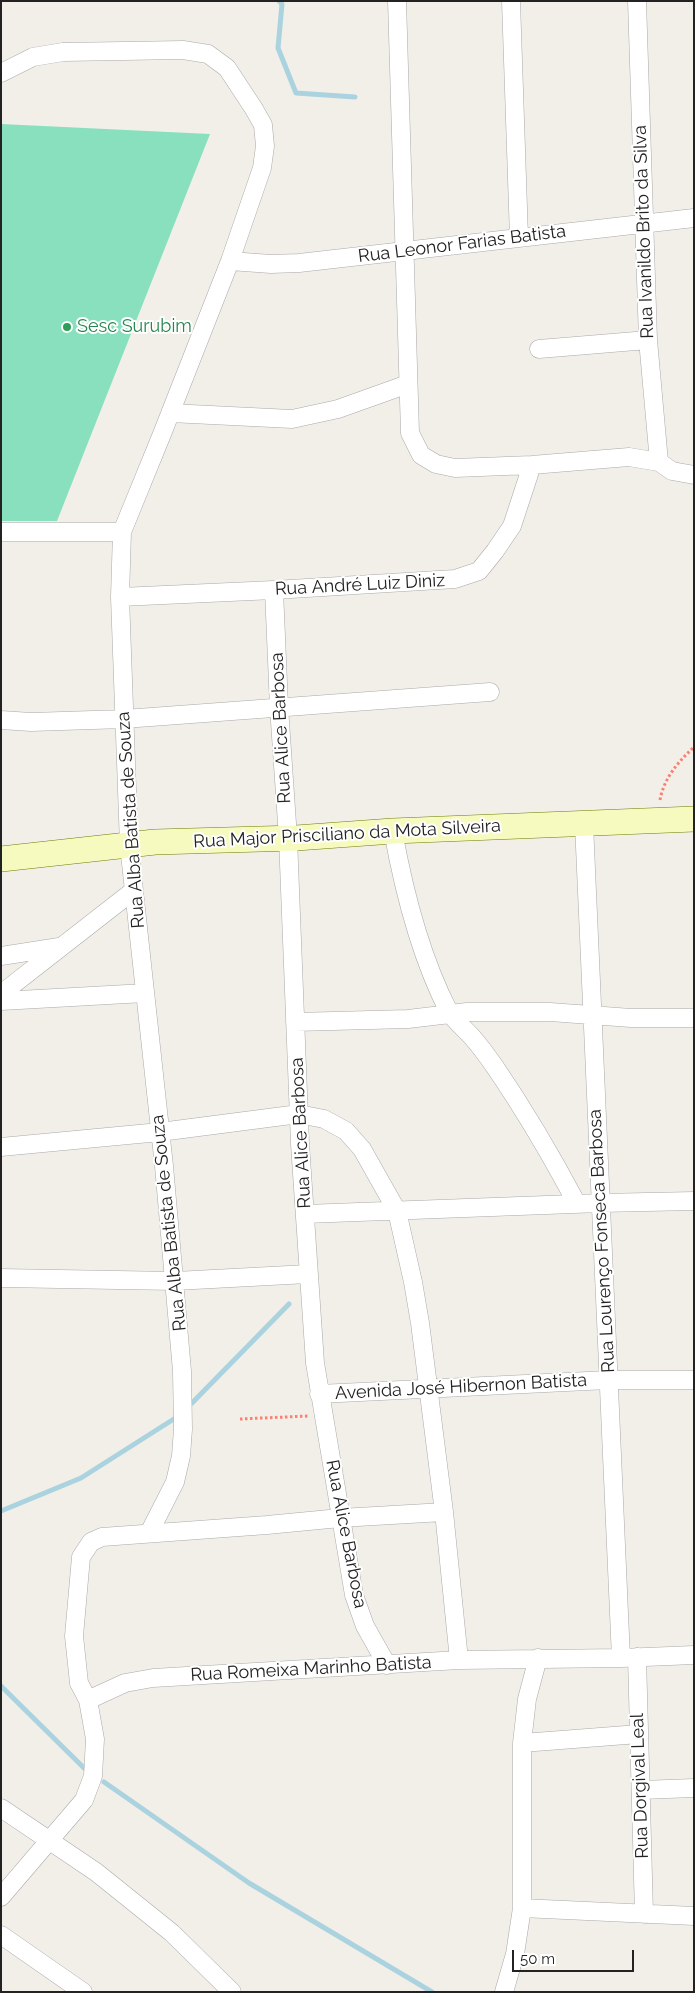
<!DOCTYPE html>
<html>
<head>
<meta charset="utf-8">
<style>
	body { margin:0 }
	#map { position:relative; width:695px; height:1993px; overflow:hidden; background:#f2efe9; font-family:Raleway,sans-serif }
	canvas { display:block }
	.frame { position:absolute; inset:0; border:2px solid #222; pointer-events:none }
	.scale { position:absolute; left:512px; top:1950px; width:122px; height:22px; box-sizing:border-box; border:2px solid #222; border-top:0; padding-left:6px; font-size:15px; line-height:18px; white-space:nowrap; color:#222; -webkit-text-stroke:4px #fff; paint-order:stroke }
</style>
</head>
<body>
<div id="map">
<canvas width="695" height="1993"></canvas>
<div class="frame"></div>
<div class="scale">50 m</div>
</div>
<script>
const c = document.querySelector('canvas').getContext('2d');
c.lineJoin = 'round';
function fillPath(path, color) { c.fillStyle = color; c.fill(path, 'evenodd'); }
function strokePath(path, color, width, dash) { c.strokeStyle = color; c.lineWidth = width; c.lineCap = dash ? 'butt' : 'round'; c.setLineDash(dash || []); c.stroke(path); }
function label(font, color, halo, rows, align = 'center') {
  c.font = font + ' Raleway,sans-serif'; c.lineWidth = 4; c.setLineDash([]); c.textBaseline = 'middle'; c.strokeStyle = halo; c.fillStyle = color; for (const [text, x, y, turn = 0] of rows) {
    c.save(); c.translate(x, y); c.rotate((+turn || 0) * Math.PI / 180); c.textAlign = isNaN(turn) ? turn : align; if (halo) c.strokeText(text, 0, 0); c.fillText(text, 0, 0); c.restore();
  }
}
fillPath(new Path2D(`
	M1 124 210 134 57 521H1Z`), '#88e0be');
strokePath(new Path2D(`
	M279 1 282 4 278 48 296 93 355 97
	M192 1403 289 1304
	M1 1511 81 1478 177 1417
	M1 1686 84 1768
	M104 1782 249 1883 432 1992`), '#aad3df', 5);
const minor = new Path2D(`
	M397 1 410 433 421 455 436 464 455 468 532 465 629 457 659 462 672 471 694 475
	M511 1 519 238
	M637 1 648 340 659 462
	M1 73 33 57 63 52 183 50 208 54 227 68 254 109 263 125 265 146 262 168 230 261 162 434 122 532 120 597 129 845 164 1166 182 1371 183 1429 181 1456 175 1482 149 1533
	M230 261 271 264 299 263 694 218
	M539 349 648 340
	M170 413 292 419 338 409 408 384
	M1 532H122
	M274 590 279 707 288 838 300 1144 315 1363 354 1595 365 1626 387 1665
	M120 597 274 590 455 579 479 571 495 551 512 526 532 465
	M1 720 31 722 124 719 490 692
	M584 824 621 1658
	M393 831C404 892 420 956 449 1012 455 1021 465 1029 472 1037 480 1046 488 1057 495 1067 525 1111 552 1157 577 1204
	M1 956 59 947
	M1 994 133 891
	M1 1001 145 993
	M295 1022 408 1019 467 1012H550L631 1018H694
	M1 1147 160 1132 299 1114 324 1119 346 1131 362 1149 397 1211 413 1282 420 1323 444 1512 459 1660
	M305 1214 600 1203 694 1201
	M1 1278 175 1281 308 1274
	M319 1394 608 1380H694
	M637 1657 644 1914
	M88 1700 125 1683 153 1678 459 1660 621 1658 694 1655
	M522 1743 639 1734
	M641 1790 694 1788
	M1 1808 96 1872 172 1933 232 1992
	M1 1897 84 1800 93 1776 95 1739 88 1700 79 1683 74 1636 81 1557 91 1542 102 1537 267 1525 340 1518 444 1512
	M522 1908 694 1916
	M1 1935 83 1992
	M504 1992 515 1954 522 1908V1743L527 1699 538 1658`);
const secondary = new Path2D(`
	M1 859 155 842 296 838 393 831 694 819`);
strokePath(minor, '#a9a9a9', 19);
strokePath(secondary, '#707d05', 26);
strokePath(new Path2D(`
	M660 800C664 778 678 762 694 747
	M240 1419 308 1416`), '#fa8072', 3, [2.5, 2.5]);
strokePath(minor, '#fff', 18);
strokePath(secondary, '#f7fabf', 25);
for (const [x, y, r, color] of [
	[67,327,5,"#2e9e5b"]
]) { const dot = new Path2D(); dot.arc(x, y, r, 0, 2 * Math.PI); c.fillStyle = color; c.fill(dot); strokePath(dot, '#fff', 2); }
label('18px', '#222', '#fff', [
	["Rua Ivanildo Brito da Silva",644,232,-92],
	["Rua Leonor Farias Batista",462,244,-7],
	["Rua André Luiz Diniz",360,585,-3],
	["Rua Alice Barbosa",281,728,-93],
	["Rua Alba Batista de Souza",131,820,-94],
	["Rua Major Prisciliano da Mota Silveira",347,834,-3],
	["Rua Alice Barbosa",301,1133,-93],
	["Rua Alba Batista de Souza",169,1223,-96],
	["Rua Lourenço Fonseca Barbosa",602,1241,-93],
	["Avenida José Hibernon Batista",461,1387,-3],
	["Rua Alice Barbosa",346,1534,79],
	["Rua Romeixa Marinho Batista",311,1669,-3],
	["Rua Dorgival Leal",640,1786,-92]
]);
label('18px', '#27864d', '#fff', [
	["Sesc Surubim",77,327]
], 'left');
</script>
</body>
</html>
